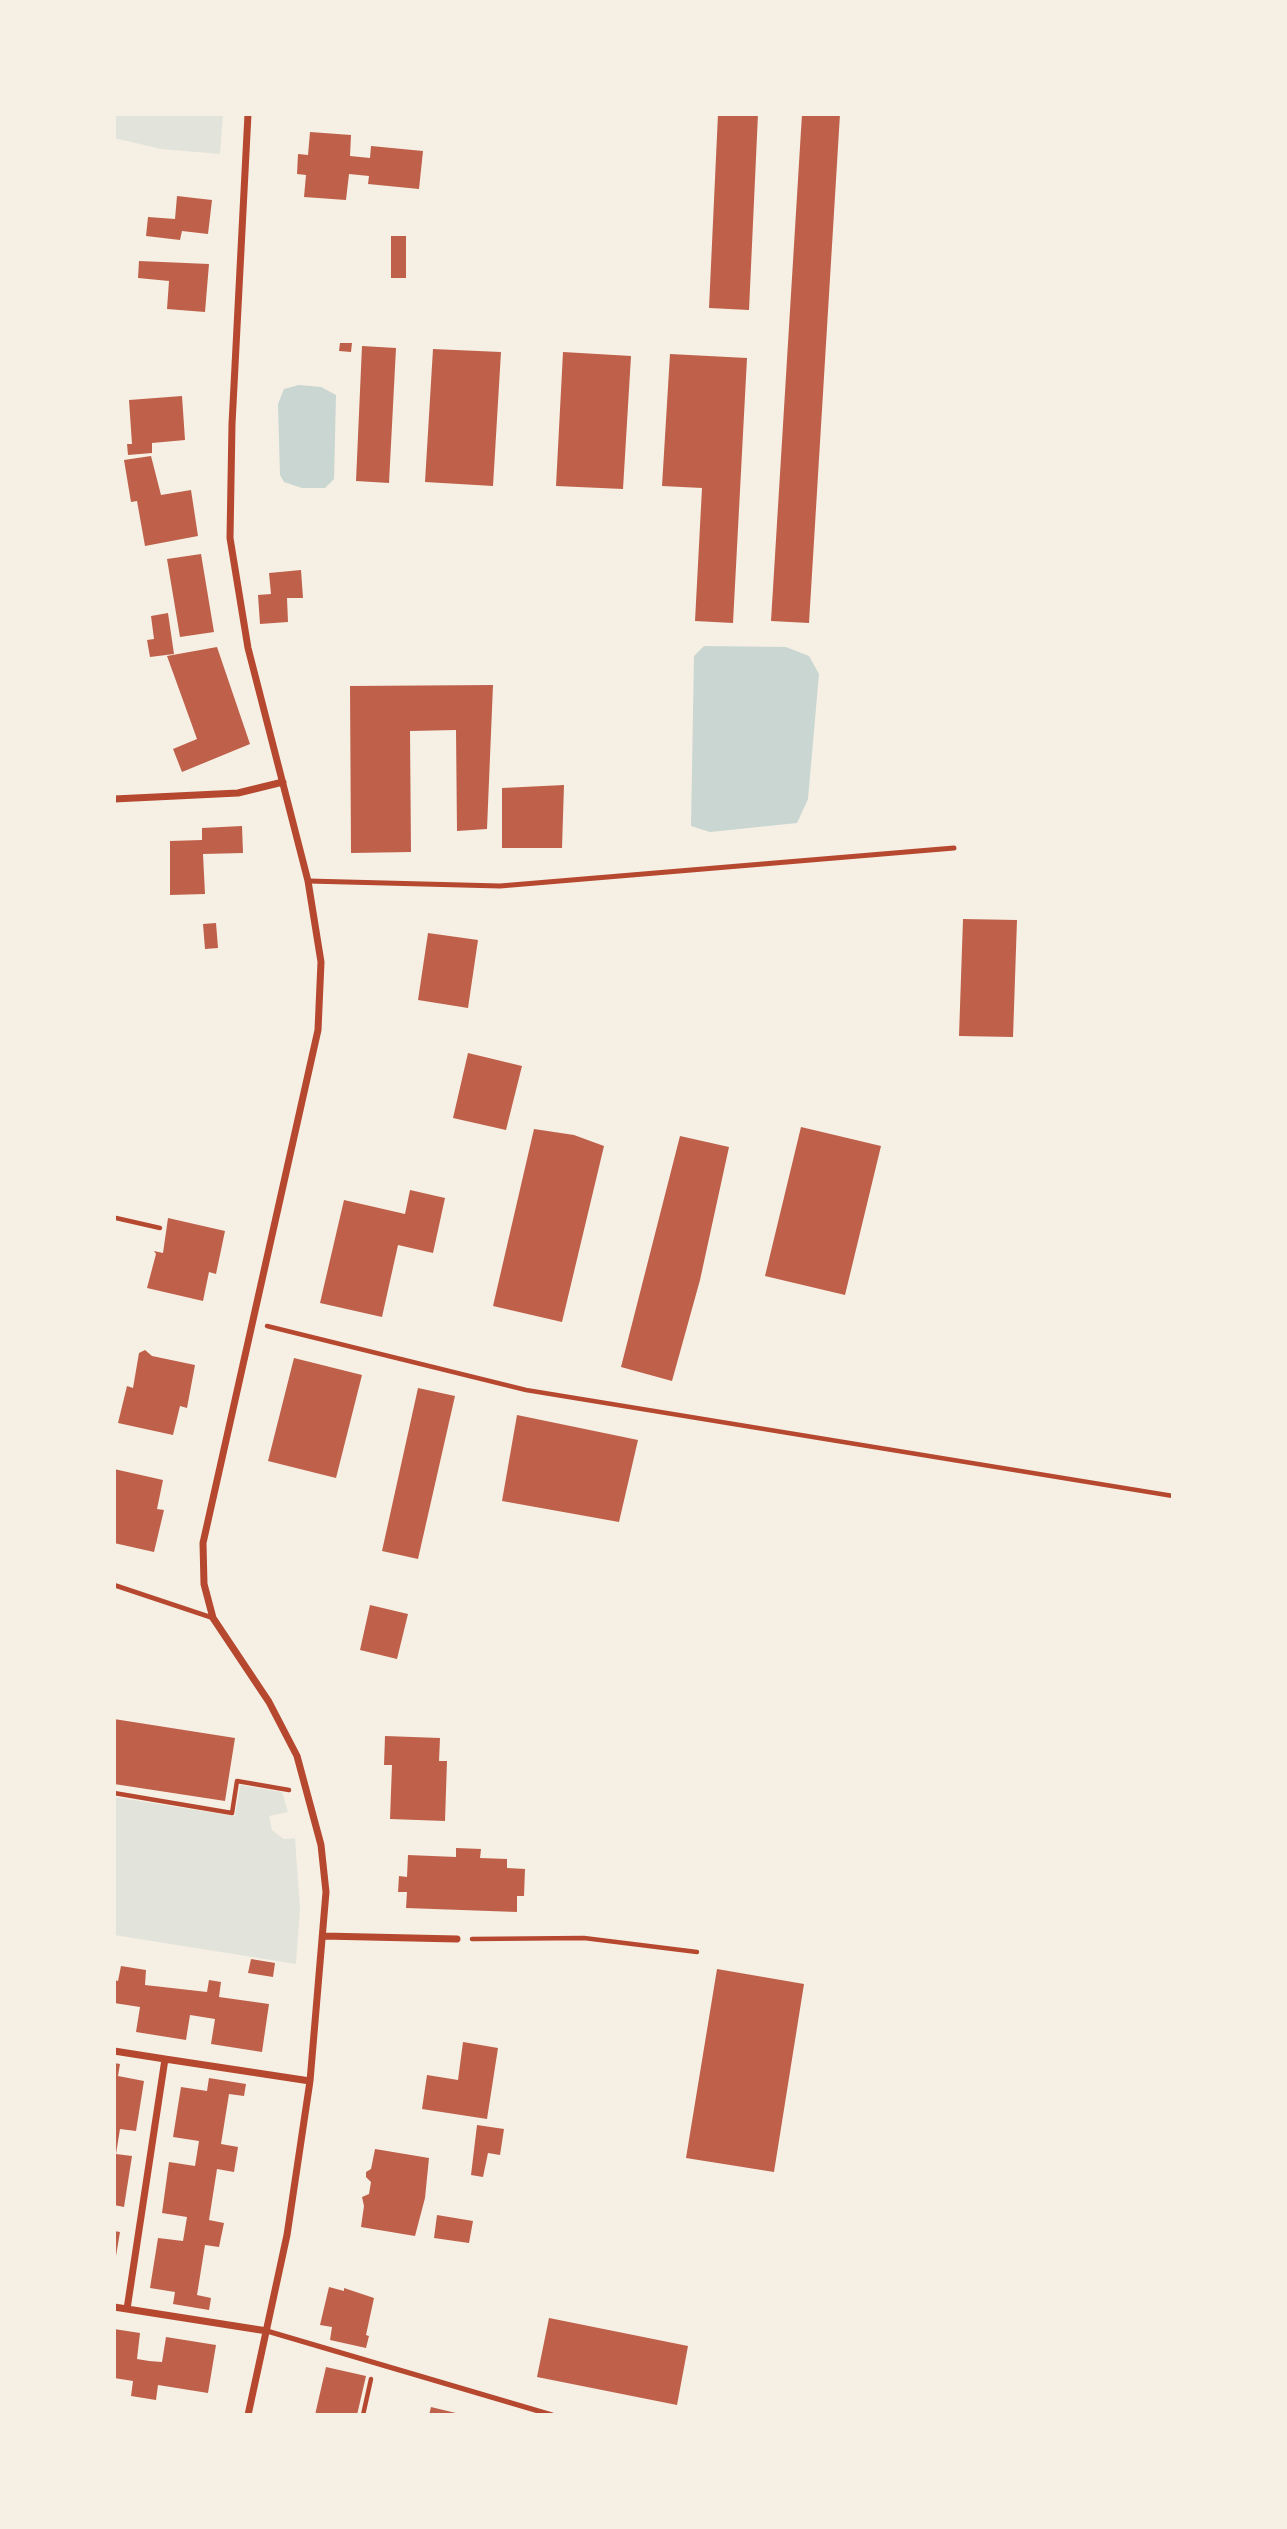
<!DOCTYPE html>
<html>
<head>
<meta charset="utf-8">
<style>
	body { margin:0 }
	#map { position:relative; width:1287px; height:2529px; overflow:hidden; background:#f6efe4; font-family:"DejaVu Sans",sans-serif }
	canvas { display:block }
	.frame { position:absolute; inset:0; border:116px solid #f6efe4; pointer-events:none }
</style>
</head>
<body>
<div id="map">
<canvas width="1287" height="2529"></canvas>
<div class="frame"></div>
</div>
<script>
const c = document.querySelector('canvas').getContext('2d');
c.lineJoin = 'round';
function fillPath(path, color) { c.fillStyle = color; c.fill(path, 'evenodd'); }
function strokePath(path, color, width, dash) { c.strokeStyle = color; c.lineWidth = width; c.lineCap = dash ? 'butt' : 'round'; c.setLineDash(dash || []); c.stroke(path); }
fillPath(new Path2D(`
	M114 114H223L220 154 161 149 114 138Z
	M240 1785 282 1792 288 1812 269 1816 272 1830 284 1839 295 1838 300 1909 296 1964 114 1935V1797L235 1816Z`), '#e2e4dc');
fillPath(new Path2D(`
	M299 385 321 387 336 395 334 479 325 488H302L284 482 280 475 278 404 284 389Z
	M704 646 786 647 809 656 819 674 808 799 797 823 710 832 691 826 694 656Z`), '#c9d6d2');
fillPath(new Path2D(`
	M718 114H758L749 310 709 308Z
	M802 114H840L809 623 771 621Z
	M310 132 351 135 350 156 370 158 371 146 423 151 419 189 368 184 369 176 349 174 346 200 304 197 306 175 297 174 298 154 308 155Z
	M177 196 212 200 208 234 182 231 180 240 146 236 148 217 175 219Z
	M391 236H406V278H391Z
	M139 261 209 264 205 312 167 309 169 281 138 278Z
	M340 343H352L351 352 339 351Z
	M362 346 396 348 389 483 356 481Z
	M433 349 501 352 493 486 425 482Z
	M563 352 631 356 623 489 556 486Z
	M670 354 747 358 733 623 695 621 702 488 662 486Z
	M182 396 185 440 152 443V453L128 455 127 444H132L129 400Z
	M151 456 161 495 191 490 198 536 145 546 137 501 131 502 124 460Z
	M201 554 214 632 180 637 167 559Z
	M301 570 303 598H287L288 622 260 624 258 595 271 594 269 573Z
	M168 613 174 654 150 657 147 640 154 639 151 616Z
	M217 647 250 744 182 772 173 749 197 739 167 656Z
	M493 685 487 829 457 831 456 730 410 731 411 852 351 853 350 686Z
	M564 785 562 848H502V788Z
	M242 826 243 853 203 854 205 894 170 895V841L202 840V828Z
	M963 919 1017 920 1013 1037 959 1036Z
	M216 923 218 948 205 949 203 924Z
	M428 933 478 940 468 1008 418 1000Z
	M468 1053 522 1066 506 1130 453 1118Z
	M801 1127 881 1146 845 1295 765 1276Z
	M534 1129 574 1135 604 1146 562 1322 493 1306Z
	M680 1136 729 1147 700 1280 672 1381 621 1367Z
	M410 1190 445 1198 433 1253 398 1245 382 1317 320 1303 344 1200 405 1214Z
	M168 1218 225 1231 216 1274 209 1272 203 1301 147 1288 156 1254 154 1251 163 1253Z
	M145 1350 152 1356 195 1365 187 1408 180 1406 173 1435 118 1423 127 1386 133 1388 139 1353Z
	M294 1358 362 1375 336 1478 268 1461Z
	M418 1388 455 1396 418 1559 382 1551Z
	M517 1415 638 1440 619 1522 502 1501Z
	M114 1469 163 1480 157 1509 164 1510 154 1552 114 1543Z
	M370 1605 408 1614 397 1659 360 1650Z
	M114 1719 235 1738 225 1801 114 1784Z
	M385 1736 440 1738 439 1761H447L445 1821 390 1819 392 1765H384Z
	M456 1848 481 1849 480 1858 507 1859V1868L525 1869 524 1896H517V1912L406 1908 407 1892H398L399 1876 407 1877 408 1855 456 1857Z
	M251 1959 275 1963 273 1977 248 1973Z
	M121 1966 146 1970 145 1985 207 1992 209 1980 221 1982 219 1997 269 2004 262 2052 211 2044 215 2019 190 2015 186 2040 136 2032 140 2007 114 2003V1980L118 1981Z
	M717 1969 804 1984 774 2172 686 2158Z
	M463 2042 498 2048 487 2119 422 2109 427 2075 458 2080Z
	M114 2063 120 2064 118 2076 144 2081 136 2131 120 2129 116 2154 132 2156 124 2207 114 2205Z
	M209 2078 246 2084 244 2096 229 2094 221 2144 238 2147 234 2172 217 2169 209 2220 224 2223 219 2247 205 2245 197 2295 211 2298 209 2310 173 2304 175 2292 150 2288 158 2238 183 2241 187 2217 162 2213 169 2162 195 2166 199 2141 173 2137 181 2087 207 2091Z
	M477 2125 504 2129 500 2155 488 2153 483 2177 471 2175Z
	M375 2149 429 2158 425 2198 415 2236 361 2227 364 2206 362 2197 369 2194 371 2182 366 2177V2172L371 2169Z
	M437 2215 473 2221 469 2243 434 2238Z
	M114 2231 120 2232 115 2262H114Z
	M329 2287 344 2291V2288L374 2298 366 2335 369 2336 366 2348 330 2340 332 2327 320 2325Z
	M549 2318 688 2346 677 2405 537 2377Z
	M114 2329 140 2333 137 2359 149 2361 162 2362 166 2337 216 2345 208 2393 158 2385 156 2400 131 2396 133 2381 114 2378Z
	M326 2367 366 2376 357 2415H315Z
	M431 2407 460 2414V2415H429Z`), '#bf614a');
strokePath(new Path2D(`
	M116 1218 160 1228
	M267 1326 526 1390 1173 1496
	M114 1793 232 1813 237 1781 289 1790
	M472 1939 584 1938 697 1952
	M363 2415 371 2379`), '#b5482f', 4.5);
strokePath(new Path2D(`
	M308 881 500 886 954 848
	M114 1585 213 1618
	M267 2331 552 2415`), '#b5482f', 5);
strokePath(new Path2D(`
	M114 799 238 793 283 782
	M323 1936 457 1939
	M114 2051 165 2059
	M114 2307 127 2309
	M267 2331 127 2309 165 2059 310 2081
	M248 2415 287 2235 310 2081 326 1892 321 1845 297 1756 269 1702 213 1618 204 1584 203 1543 318 1030 321 962 308 881 248 648 230 538 232 424 248 114`), '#b5482f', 7);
</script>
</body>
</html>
